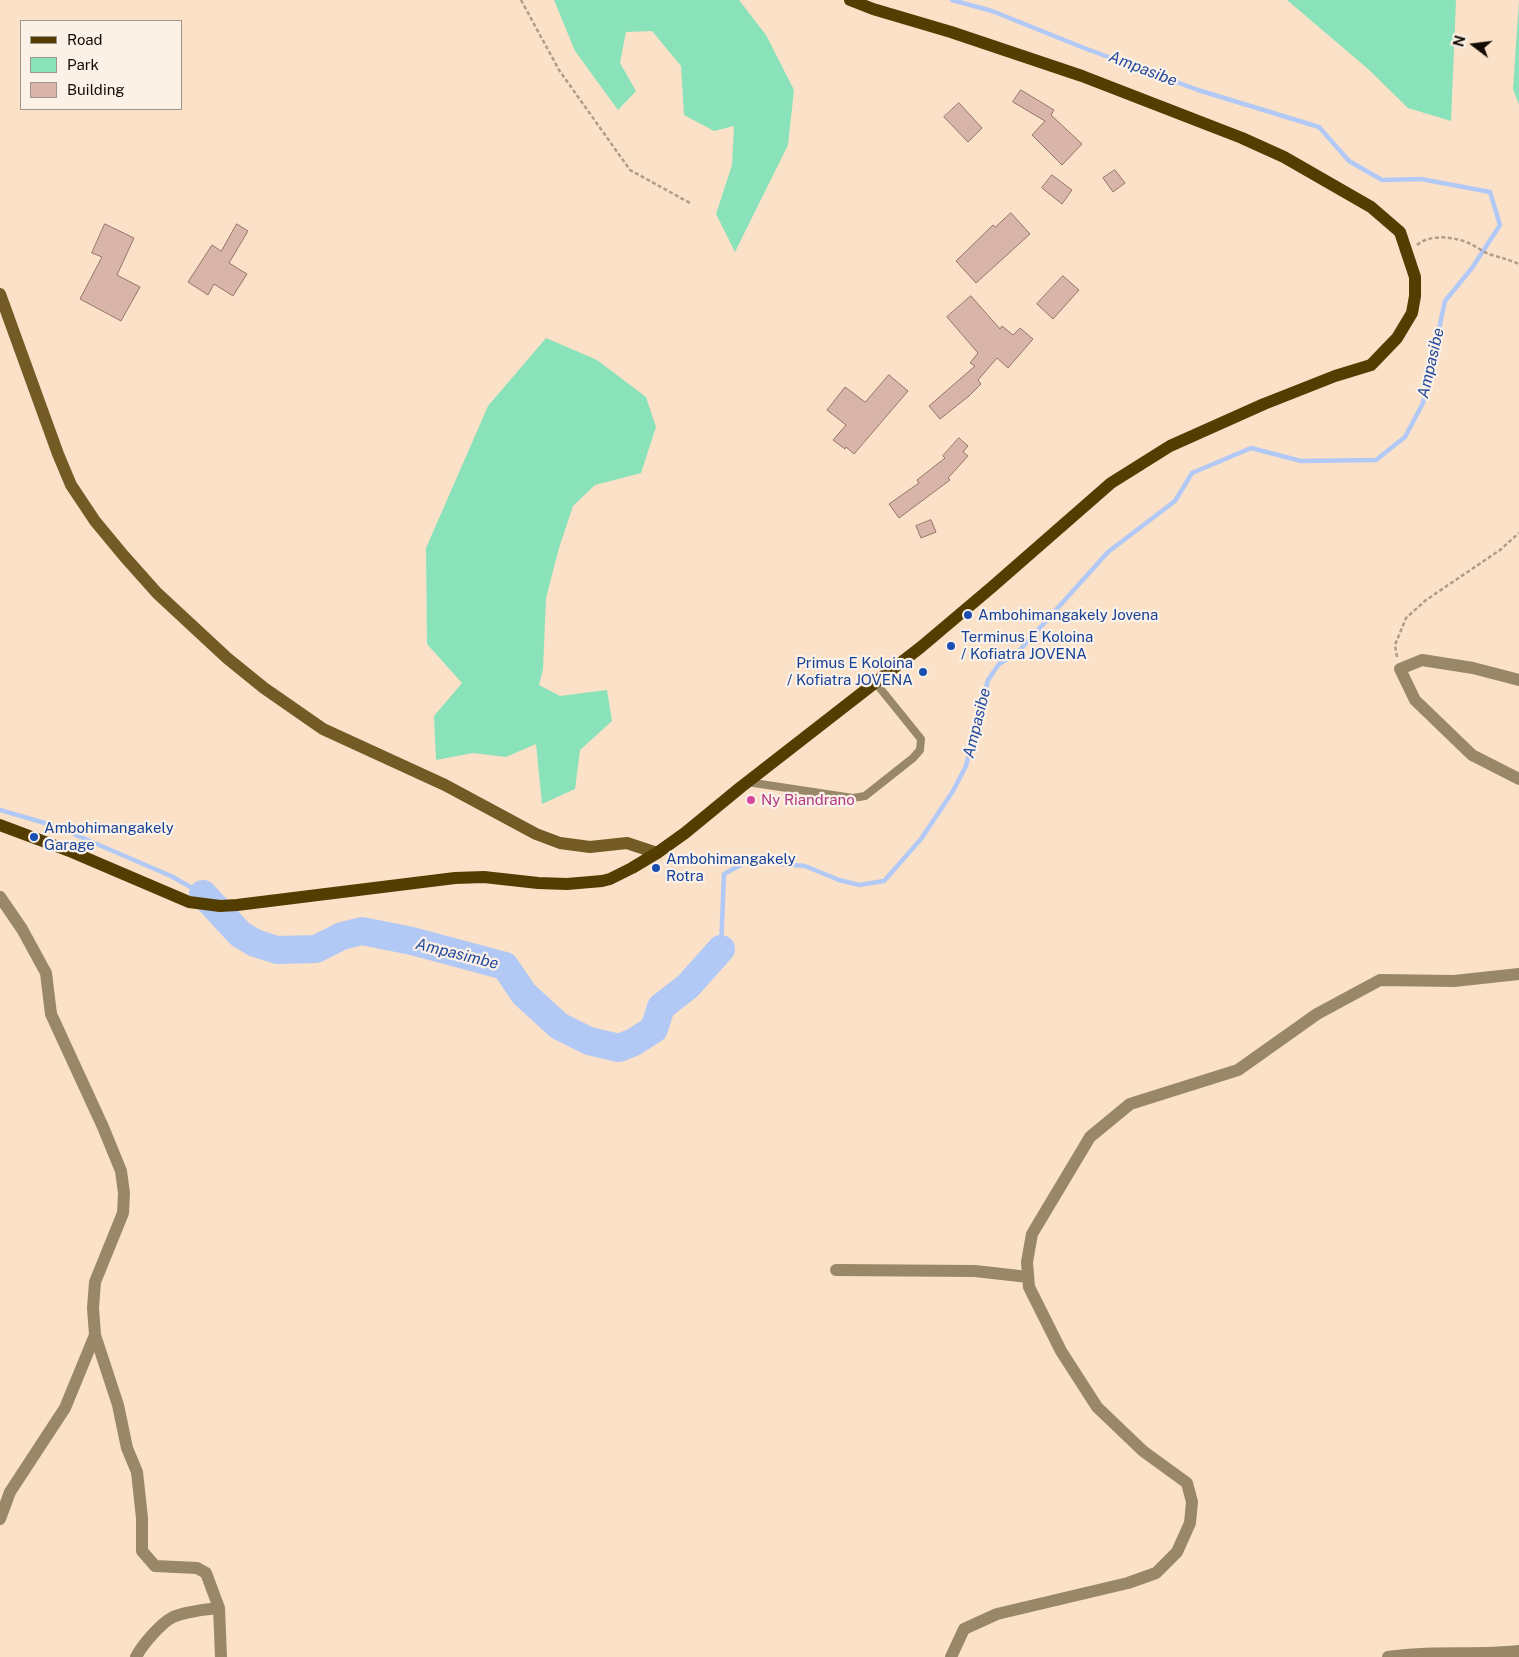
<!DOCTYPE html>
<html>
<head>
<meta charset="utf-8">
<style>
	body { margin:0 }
	#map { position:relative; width:1519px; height:1657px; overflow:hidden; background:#fae1c7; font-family:"Public Sans",sans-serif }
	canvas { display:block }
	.legend { position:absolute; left:20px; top:20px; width:162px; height:90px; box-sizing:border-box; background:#fbf1e7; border:1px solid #9f958c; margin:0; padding:6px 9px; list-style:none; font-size:15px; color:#140c04 }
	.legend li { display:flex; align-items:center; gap:10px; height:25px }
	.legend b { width:25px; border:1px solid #9f958c }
	.north { position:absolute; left:1449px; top:20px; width:50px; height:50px; -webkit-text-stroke:4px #fbf1e7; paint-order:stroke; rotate:285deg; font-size:14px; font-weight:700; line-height:20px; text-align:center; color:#140c04 }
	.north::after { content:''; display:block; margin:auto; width:18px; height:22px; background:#140c04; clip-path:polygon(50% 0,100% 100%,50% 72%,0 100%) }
</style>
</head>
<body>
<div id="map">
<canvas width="1519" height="1657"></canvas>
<ul class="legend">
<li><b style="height:6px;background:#543d00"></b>Road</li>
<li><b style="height:14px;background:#8ae2ba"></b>Park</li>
<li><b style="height:14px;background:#d9b5a9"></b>Building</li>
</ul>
<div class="north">N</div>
</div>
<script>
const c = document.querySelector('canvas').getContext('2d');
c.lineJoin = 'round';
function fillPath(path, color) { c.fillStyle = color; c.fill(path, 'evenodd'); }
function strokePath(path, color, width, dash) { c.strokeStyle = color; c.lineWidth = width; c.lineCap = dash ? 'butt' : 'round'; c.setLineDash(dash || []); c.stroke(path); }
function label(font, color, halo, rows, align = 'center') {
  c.font = font + ' "Public Sans",sans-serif'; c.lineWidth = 4.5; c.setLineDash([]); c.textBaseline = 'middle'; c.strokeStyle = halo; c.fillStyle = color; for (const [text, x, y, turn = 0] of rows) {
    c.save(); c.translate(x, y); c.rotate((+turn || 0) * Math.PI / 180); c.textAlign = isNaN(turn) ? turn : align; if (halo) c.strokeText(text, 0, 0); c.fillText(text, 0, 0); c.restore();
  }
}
fillPath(new Path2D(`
	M554 0H739L766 35 794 90 788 145 735 252 716 214 732 165 734 126 714 131 684 115 681 66 652 31 626 32 620 63 636 91 618 110 575 51Z
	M1287 0H1456L1451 121 1408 108 1367 68Z
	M1519 0V105L1513 89Z
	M546 338 597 360 646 397 656 427 641 473 595 485 573 506 559 548 546 598 543 670 539 685 560 696 607 690 612 721 580 750 575 789 542 804 536 744 506 757 473 753 436 760 434 716 462 683 427 644 426 548 488 406Z`), '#8ae2ba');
strokePath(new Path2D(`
	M0 810 55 826 171 876 203 894
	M721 949 724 874 748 861 805 866 839 880 859 885 884 881 921 839 953 791 966 766 988 680 999 664 1018 652 1108 552 1175 501 1192 473 1251 448 1301 461 1376 460 1405 437 1423 403 1445 301 1472 268 1500 225 1490 192 1421 179 1382 180 1349 161 1319 127 1198 90 1084 48 992 11 952 0`), '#b2c9f6', 4.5);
strokePath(new Path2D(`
	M203 894 240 934 255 943 277 950 316 949 342 936 362 931 412 941 505 966 524 994 559 1026 589 1041 619 1048 634 1042 654 1029 661 1007 688 986 721 949`), '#b2c9f6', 28);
const building = new Path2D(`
	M1021 90 1054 110 1051 115 1082 144 1062 165 1032 135 1045 121 1013 102Z
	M959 103 982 128 968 142 944 117Z
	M1115 170 1125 183 1113 192 1103 178Z
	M1052 175 1072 190 1062 204 1042 188Z
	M1011 213 1030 234 976 283 956 261 993 225 995 227Z
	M105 224 134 238 117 275 140 287 121 321 80 299 102 257 92 253Z
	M237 224 248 231 229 263 247 274 233 296 214 284 208 295 188 282 212 245 221 251Z
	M1063 276 1079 290 1053 319 1037 304Z
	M971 296 1000 329 1002 326 1013 335 1020 328 1033 339 1008 368 997 358 978 380 981 384 969 396 940 419 929 406 975 366 970 363 978 353 947 317Z
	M889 375 908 391 854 454 846 447 845 449 833 440 846 425 827 410 845 387 865 402Z
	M959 438 968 446 963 452 968 456 948 478 950 480 899 518 889 504 919 483 917 480 945 458 943 456Z
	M931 520 936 532 921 538 916 526Z`);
fillPath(building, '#d9b5a9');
strokePath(building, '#957569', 1);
strokePath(new Path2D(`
	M521 0 559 70 630 170 690 203
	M1417 245C1431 233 1456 237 1471 244 1478 248 1485 253 1492 255 1502 258 1510 260 1519 264
	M1397 657 1395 645 1406 618 1426 600 1500 550 1519 533`), '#b09c88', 2.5, [4, 2.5]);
strokePath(new Path2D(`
	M747 782 853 798 865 796 913 758 920 750 921 739 875 682`), '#998867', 8);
strokePath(new Path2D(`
	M1519 680 1473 668 1422 660 1400 669 1415 700 1472 755 1519 779
	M0 897 22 929 46 973 51 1014 103 1127 121 1171 124 1193 123 1213 95 1282 93 1308 95 1335 118 1405 127 1448 137 1472 142 1518V1551L155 1566 197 1568 206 1573 219 1608
	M836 1270 975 1271 1028 1277
	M0 1519 10 1492 65 1408 95 1335
	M136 1657C142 1645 161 1623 173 1617 187 1611 203 1610 219 1608L221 1657
	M951 1657 964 1629 997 1614 1128 1583 1156 1573 1177 1552 1190 1523 1192 1502 1187 1483 1143 1451 1097 1407 1061 1351 1029 1287 1027 1262 1032 1234 1090 1137 1130 1104 1238 1070 1317 1014 1380 980 1454 981 1519 974
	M1388 1657C1431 1650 1475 1656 1519 1651`), '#998867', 12);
strokePath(new Path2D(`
	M0 294 58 454 71 485 95 521 124 556 157 593 227 658 264 688 323 729 445 785 536 834 560 843 590 847 627 843 657 853`), '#745b26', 12);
strokePath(new Path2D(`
	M0 825 72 852 189 902 220 906 237 905 455 878 484 877 538 883 567 884 602 881 610 879 632 868 657 853 685 833 741 787 921 647 992 587 1111 483 1170 446 1264 404 1335 376 1371 365 1397 338 1412 313 1415 296V277L1400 232 1371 207 1284 157 1242 138 1082 76 951 32 873 9 850 0`), '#543d00', 12);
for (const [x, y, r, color] of [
	[968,615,5,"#1a4fb4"],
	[951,646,5,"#1a4fb4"],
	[923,672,5,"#1a4fb4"],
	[751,800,5,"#d1479c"],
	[34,837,5,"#1a4fb4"],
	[656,868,5,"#1a4fb4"]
]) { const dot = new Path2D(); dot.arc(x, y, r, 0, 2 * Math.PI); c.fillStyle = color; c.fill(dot); strokePath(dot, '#fbf1e7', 2); }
label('15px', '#164399', '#fbf1e7', [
	["Ambohimangakely Jovena",978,615],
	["Terminus E Koloina",961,637],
	["/ Kofiatra JOVENA",961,654],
	["Primus E Koloina",913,663,"right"],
	["/ Kofiatra JOVENA",913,680,"right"],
	["Ambohimangakely",44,828],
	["Garage",44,845],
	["Ambohimangakely",666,859],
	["Rotra",666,876]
], 'left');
label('15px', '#b23c85', '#fbf1e7', [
	["Ny Riandrano",761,800]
], 'left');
label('italic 16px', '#264b9f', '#fbf1e7', [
	["Ampasibe",1143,69,21],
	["Ampasibe",1431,363,-77],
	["Ampasibe",977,723,-76],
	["Ampasimbe",457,954,14]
]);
</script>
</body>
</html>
